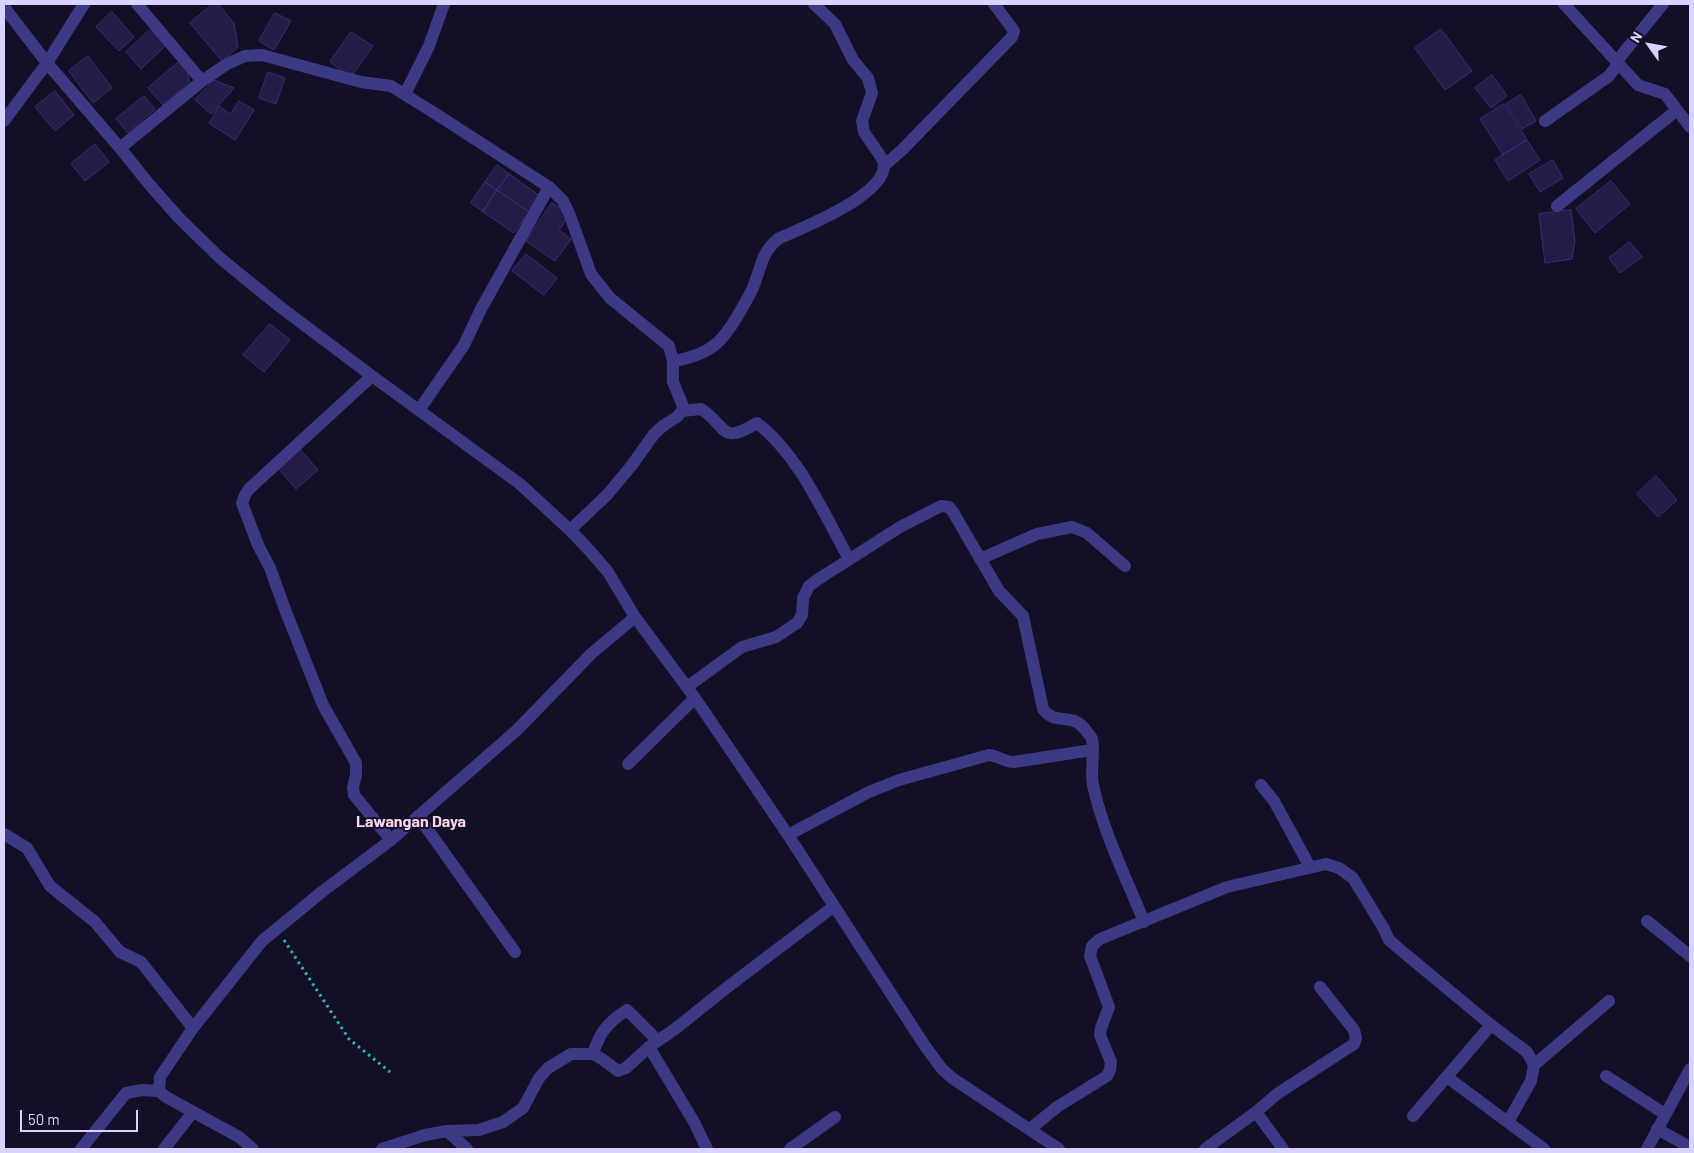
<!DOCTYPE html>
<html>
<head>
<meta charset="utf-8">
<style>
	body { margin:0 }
	#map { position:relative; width:1694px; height:1153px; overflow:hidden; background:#130f26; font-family:Barlow,sans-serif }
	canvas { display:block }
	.frame { position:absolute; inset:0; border:5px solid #d9d4ff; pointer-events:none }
	.north { position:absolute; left:1624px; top:20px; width:50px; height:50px; -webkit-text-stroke:4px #130f26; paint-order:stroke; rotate:302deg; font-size:14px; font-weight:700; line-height:20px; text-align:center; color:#d9d4ff }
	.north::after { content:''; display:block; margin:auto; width:18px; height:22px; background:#d9d4ff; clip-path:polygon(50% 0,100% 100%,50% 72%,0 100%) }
	.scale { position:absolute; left:20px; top:1110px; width:118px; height:22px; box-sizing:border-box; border:2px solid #d9d4ff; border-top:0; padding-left:6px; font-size:15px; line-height:18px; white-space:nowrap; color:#d9d4ff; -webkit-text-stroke:4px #130f26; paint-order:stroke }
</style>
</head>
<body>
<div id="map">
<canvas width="1694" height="1153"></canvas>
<div class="frame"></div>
<div class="north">N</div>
<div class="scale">50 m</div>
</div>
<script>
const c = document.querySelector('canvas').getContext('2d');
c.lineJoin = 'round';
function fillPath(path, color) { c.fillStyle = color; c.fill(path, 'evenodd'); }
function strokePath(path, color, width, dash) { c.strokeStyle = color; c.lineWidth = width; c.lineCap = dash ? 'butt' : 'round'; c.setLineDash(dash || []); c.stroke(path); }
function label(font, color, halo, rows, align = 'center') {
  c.font = font + ' Barlow,sans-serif'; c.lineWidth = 4; c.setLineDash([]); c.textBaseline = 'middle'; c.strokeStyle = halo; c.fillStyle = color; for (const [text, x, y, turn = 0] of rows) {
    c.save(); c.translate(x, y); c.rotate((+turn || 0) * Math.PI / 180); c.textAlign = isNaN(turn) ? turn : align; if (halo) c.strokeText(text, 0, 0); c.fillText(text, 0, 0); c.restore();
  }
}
const building = new Path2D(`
	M213 4H218L234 23 238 47 222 61 190 23Z
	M112 12 134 37 119 51 96 27Z
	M275 13 291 21 274 50 259 41Z
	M152 28 167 44 141 69 126 52Z
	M1441 29 1472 71 1445 90 1415 48Z
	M351 32 373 46 351 77 330 62Z
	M88 56 112 88 93 103 69 71Z
	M180 61 188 71 189 82 163 105 148 88Z
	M268 72 285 78 276 104 259 98Z
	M1492 75 1507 96 1491 108 1475 88Z
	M214 80 234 88 211 114 195 100Z
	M55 91 74 115 55 131 35 107Z
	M1521 95 1536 121 1522 129 1506 104Z
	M144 96 155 109 128 133 116 119Z
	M239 101 254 110 235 140 209 123 219 106 230 114Z
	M1504 104 1527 140 1503 155 1480 119Z
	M1527 140 1540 160 1508 181 1495 160Z
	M95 144 109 162 85 181 71 164Z
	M1553 160 1563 178 1540 192 1529 174Z
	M497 165 509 174 497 190 485 182Z
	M509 174 540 196 529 212 497 190Z
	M1611 181 1630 204 1595 233 1576 209Z
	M485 182 497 190 483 212 471 203Z
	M497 190 529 212 514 233 483 212Z
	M552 203 570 214 559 230 571 239 555 261 526 241Z
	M1571 210 1575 241 1572 259 1545 263 1539 214Z
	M1630 242 1642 257 1620 273 1609 258Z
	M526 254 557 278 544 295 512 271Z
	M270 324 290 340 264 372 243 355Z
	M299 448 318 470 296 489 277 467Z
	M1656 476 1677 500 1658 517 1637 494Z`);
fillPath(building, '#241b47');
strokePath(building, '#3b2d73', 1);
strokePath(new Path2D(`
	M284 940 349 1039 390 1072`), '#2fb8b0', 3, [2.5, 4]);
strokePath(new Path2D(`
	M137 4 202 81
	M1564 4 1638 85 1665 94 1690 127
	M4 7 47 63 120 148 149 184 179 218 220 258 279 306 372 376 520 484 570 530 590 551 608 572 635 617 695 698 788 835 925 1046 942 1069 952 1078 1059 1149
	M1616 62 1663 4
	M405 94 429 46 444 4
	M4 121 47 63 84 4
	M1545 121 1609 76 1618 64
	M120 148 202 81 227 64 245 56 262 55 361 82 391 86 436 114 549 187 563 201 569 213 591 274 610 298 669 346 673 361V382L683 406 682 411 677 417 664 425 654 434 632 465 607 495 570 530
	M885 165 902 150 1012 37 1014 31 994 4
	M1557 206 1677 110
	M673 361C711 355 723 342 741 310 746 301 752 292 755 282 762 264 762 252 778 239 801 228 894 193 883 160L864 132 862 121 872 93 868 78 853 60 835 24 814 4
	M372 376 249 489 245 495 242 503 258 545 270 568 286 612 323 705 356 763V775L353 787 354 795 391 840
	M419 410 464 345 481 309 549 187
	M682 411 701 409C728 426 719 446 757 423 799 455 824 514 849 559
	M980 559 1037 534 1072 527 1087 533 1125 566
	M687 687 742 647 776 637 797 623 802 615 803 598 809 586 817 580 900 527 941 506 949 507 953 512 999 591 1023 616 1043 709C1057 728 1071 709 1087 732 1088 733 1092 738 1092 739 1095 751 1090 772 1093 785 1103 832 1126 877 1144 922
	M628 764 695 698
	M1261 785 1274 801 1310 867
	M418 816 515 952
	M4 834 27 848 50 886 95 922 120 952 141 962 193 1028
	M788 835 869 792 899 780 989 755C998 756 1005 762 1014 762L1092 750
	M1647 921 1690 956
	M649 1047 694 1122 707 1149
	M593 1054C600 1032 607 1023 627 1010L658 1041
	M1534 1065 1609 1001
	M1606 1076 1665 1114
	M1447 1077 1544 1149
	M1256 1112 1283 1149
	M1413 1116 1491 1025
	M1030 1129 1057 1107 1107 1076 1110 1070 1111 1062 1100 1035 1101 1028 1109 1007 1090 956 1092 946 1100 939 1227 887 1326 864 1339 868 1353 878 1384 929 1389 940 1397 947 1491 1025 1527 1052 1534 1065 1531 1081 1508 1122
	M1657 1129 1690 1147
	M447 1131 467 1149
	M81 1149 126 1093 142 1090 159 1091
	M164 1149 193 1112
	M253 1149 239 1137 166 1097 159 1091 160 1077 193 1028 262 941 323 891 391 840 517 730 591 654 635 617
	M382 1149 425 1135 447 1131 479 1130 503 1122 523 1108 539 1078 548 1068 571 1054H593L602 1059 618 1071 626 1068 649 1047 675 1029 725 989 833 907
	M790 1149 835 1117
	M1205 1149 1256 1112 1277 1094 1354 1044 1356 1038 1354 1030 1320 987
	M1647 1149 1690 1069`), '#3d3a85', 12);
label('bold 16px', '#ffd6f0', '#130f26', [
	["Lawangan Daya",411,822]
]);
</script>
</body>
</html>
